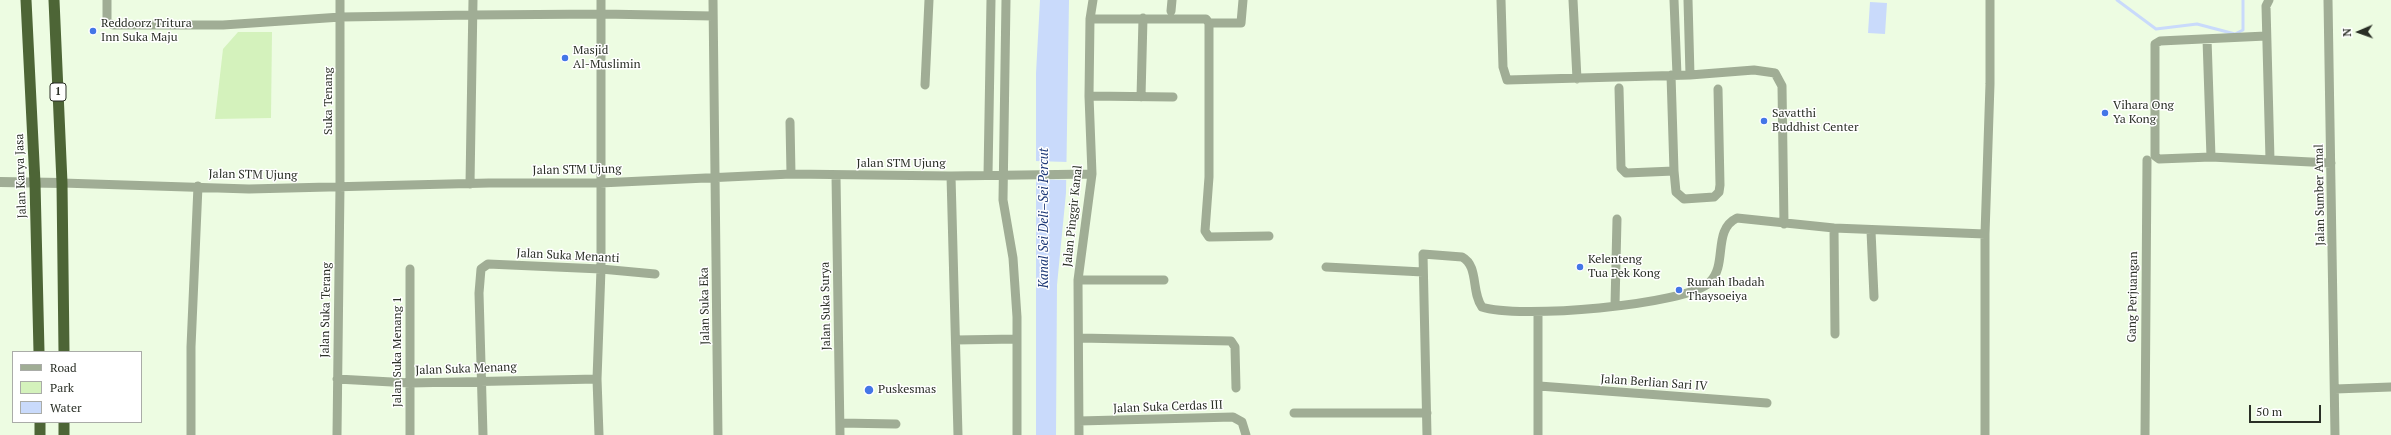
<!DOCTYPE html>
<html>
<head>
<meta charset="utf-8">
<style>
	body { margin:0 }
	#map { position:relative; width:2391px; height:435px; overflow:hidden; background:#edfce2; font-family:"PT Serif",serif }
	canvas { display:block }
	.legend { position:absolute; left:12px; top:351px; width:130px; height:72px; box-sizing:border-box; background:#fff; border:1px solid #aaaca8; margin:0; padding:5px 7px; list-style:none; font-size:12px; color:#2a2f26 }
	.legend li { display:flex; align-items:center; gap:8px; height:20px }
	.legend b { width:20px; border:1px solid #aaaca8 }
	.north { position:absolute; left:2339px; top:12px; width:40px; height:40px; -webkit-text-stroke:3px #fff; paint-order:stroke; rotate:268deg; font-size:11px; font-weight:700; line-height:16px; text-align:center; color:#2a2f26 }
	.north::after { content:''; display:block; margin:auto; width:14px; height:18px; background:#2a2f26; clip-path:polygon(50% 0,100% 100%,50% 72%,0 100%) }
	.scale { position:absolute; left:2249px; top:405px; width:72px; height:18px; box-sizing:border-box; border:2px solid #2a2f26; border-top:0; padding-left:5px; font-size:12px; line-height:14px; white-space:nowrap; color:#2a2f26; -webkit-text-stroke:3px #fff; paint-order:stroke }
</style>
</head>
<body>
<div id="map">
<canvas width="2391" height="435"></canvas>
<ul class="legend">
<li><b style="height:5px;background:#a0ad95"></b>Road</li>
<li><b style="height:11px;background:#d4f2bc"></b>Park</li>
<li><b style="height:11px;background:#c9dafb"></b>Water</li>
</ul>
<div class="north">N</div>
<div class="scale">50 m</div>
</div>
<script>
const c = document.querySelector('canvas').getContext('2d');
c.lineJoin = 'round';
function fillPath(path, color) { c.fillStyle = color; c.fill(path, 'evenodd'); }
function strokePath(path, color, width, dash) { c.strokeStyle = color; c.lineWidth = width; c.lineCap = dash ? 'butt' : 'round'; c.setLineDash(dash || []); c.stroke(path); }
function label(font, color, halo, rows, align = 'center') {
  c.font = font + ' "PT Serif",serif'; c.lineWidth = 3; c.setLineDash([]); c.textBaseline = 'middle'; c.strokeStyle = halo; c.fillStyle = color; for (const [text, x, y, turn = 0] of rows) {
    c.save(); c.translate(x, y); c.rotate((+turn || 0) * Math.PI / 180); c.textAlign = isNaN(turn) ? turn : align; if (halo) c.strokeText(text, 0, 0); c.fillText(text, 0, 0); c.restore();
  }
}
fillPath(new Path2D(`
	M238 32H272L271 118 215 119 223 49Z`), '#d4f2bc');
fillPath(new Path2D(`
	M1040 0H1069L1066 193 1057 285 1056 435H1036V73Z
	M1870 2 1887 3 1885 34 1868 33Z`), '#c9dafb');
fillPath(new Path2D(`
	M1034 161 1068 162V180L1034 179Z`), '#edfce2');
strokePath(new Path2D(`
	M2117 0 2156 29 2197 24 2235 34 2243 30V0`), '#c9dafb', 3);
strokePath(new Path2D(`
	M107 0V22L113 25H223L341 17 473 15 602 14 713 16
	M713 0 718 435
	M1006 0 1003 200 1013 258 1017 317V435
	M1501 0 1503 67 1507 80 1690 75 1754 70 1775 73 1782 86 1784 224
	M1573 0 1577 79
	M1674 0 1677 75
	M1688 0 1690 75
	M2269 0 2266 6 2270 160
	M2328 0 2335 435
	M1171 11 1172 0
	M1090 19H1206L1209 23V177L1205 231 1209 237 1269 236
	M1209 23H1241L1243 0
	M2207 39 2211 157 2331 163
	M925 85 929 0
	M1619 88 1621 168 1626 173 1674 171 1671 75
	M1089 96 1173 97
	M1141 97 1143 18
	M790 122 791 174
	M2211 157 2159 159 2155 156V44L2160 41 2266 36
	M1674 171 1676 192 1684 199 1714 197 1719 192 1720 185 1718 89
	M988 175 991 0
	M836 176 840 435
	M951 176 958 435
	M62 183 249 189 489 183H600L791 174 951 176 1092 174
	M470 184 473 0
	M1834 228 1835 334
	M1871 231 1874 297
	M1326 267 1423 272
	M1078 280H1164
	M1615 305 1617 219
	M1538 312V435
	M1079 338 1231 341 1235 347 1236 388
	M956 340 1017 339
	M337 379 410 383 597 379
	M1539 386 1767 403
	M2335 389 2391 387
	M1294 413H1427
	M1079 421 1233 417 1242 422 1246 435
	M840 423 896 424
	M191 435V347L198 186
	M337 435 340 186V0
	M410 435V269
	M483 435 479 293 481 269 488 264 601 269 655 274
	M599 435 597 379 601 269V0
	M1079 435 1078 280 1092 174 1089 96 1090 19 1093 0
	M1427 435 1423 254 1462 257C1479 266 1471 292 1482 307 1515 319 1686 306 1710 282 1728 264 1712 230 1737 218L1834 228 1985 234
	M1985 435V234L1990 84V0
	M2145 435 2147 160`), '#a0ad95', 9);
strokePath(new Path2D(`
	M0 182 62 183`), '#a0ad95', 10);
strokePath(new Path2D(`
	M26 0 35 183 39 352
	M54 0 62 183 64 352
	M40 422V435
	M64 422V435`), '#4d6536', 11);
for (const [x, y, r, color] of [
	[93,31,4,"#4476e7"],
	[565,58,4,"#4476e7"],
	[2105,113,4,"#4476e7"],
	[1764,121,4,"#4476e7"],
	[1580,267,4,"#4476e7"],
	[1679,290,4,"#4476e7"],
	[869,390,5,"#4476e7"]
]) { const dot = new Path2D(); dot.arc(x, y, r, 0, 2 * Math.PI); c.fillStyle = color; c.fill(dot); strokePath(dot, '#fff', 1.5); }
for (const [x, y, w] of [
	[58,92,16]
]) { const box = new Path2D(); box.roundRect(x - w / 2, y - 9, w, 18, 3); c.fillStyle = '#fff'; c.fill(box); strokePath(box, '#2a2f26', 1); }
label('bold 11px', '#2a2f26', null, [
	["1",58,92]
]);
label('12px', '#2a2f26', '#fff', [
	["Reddoorz Tritura",101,24],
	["Inn Suka Maju",101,38],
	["Masjid",573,51],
	["Al-Muslimin",573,65],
	["Vihara Ong",2113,106],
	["Ya Kong",2113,120],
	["Savatthi",1772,114],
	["Buddhist Center",1772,128],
	["Kelenteng",1588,260],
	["Tua Pek Kong",1588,274],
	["Rumah Ibadah",1687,283],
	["Thaysoeiya",1687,297],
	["Puskesmas",878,390]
], 'left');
label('12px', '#2a2f26', '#fff', [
	["Suka Tenang",329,101,-90],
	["Jalan STM Ujung",901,164],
	["Jalan STM Ujung",577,170,-1],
	["Jalan STM Ujung",253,175,1],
	["Jalan Karya Jasa",21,176,-92],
	["Jalan Sumber Amal",2320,195,-91],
	["Jalan Pinggir Kanal",1073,216,-84],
	["Jalan Suka Menanti",568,256,3],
	["Gang Perjuangan",2133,297,-89],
	["Jalan Suka Eka",705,306,-91],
	["Jalan Suka Surya",826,306,-91],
	["Jalan Suka Terang",326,310,-89],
	["Jalan Suka Menang 1",398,352,-90],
	["Jalan Suka Menang",466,369,-2],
	["Jalan Berlian Sari IV",1654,383,4],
	["Jalan Suka Cerdas III",1168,407,-2]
]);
label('italic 13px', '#1d3977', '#fff', [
	["Kanal Sei Deli–Sei Percut",1044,218,-90]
]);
</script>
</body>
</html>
